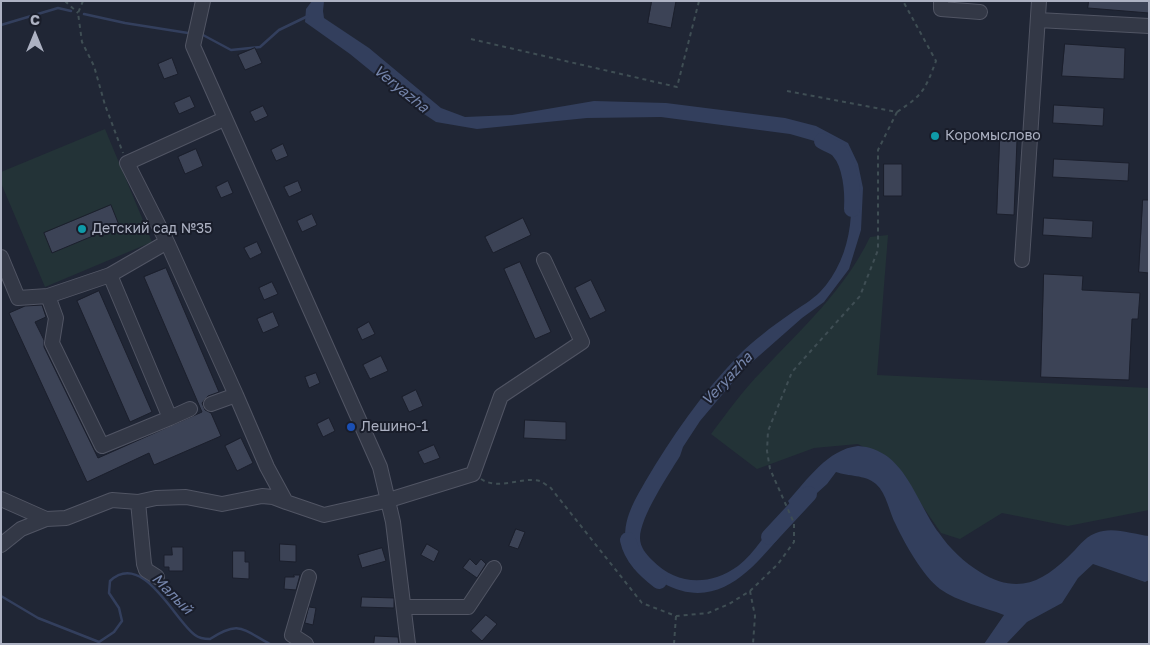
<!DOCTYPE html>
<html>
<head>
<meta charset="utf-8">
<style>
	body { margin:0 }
	#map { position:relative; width:1150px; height:645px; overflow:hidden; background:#202635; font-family:"Golos Text",sans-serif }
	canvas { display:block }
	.frame { position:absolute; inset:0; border:2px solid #adb2c3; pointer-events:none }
	.north { position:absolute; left:10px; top:10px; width:50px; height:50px; -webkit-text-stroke:4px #191d2a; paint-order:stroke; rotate:0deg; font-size:14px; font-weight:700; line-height:20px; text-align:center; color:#adb2c3 }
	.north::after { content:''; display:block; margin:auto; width:18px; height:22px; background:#adb2c3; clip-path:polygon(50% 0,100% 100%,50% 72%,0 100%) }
</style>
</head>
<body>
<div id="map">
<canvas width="1150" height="645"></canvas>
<div class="frame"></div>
<div class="north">С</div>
</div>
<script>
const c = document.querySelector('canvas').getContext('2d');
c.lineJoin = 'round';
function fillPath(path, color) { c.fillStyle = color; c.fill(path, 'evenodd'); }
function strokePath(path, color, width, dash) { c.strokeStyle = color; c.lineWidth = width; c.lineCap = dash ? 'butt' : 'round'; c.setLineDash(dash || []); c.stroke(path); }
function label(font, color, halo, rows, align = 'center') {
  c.font = font + ' "Golos Text",sans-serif'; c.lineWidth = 4; c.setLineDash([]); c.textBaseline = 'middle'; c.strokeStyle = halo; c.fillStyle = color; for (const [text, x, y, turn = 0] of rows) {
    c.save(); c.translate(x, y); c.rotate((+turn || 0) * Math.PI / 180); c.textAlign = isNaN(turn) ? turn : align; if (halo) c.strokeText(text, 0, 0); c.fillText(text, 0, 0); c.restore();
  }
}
fillPath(new Path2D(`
	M105 129 152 242 45 287 1 183V172Z
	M888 235 877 375 1149 388V510L1068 526 1002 513 960 539 941 533 893 463 858 444 814 448 757 469 711 434C727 413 743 390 762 371 802 328 844 291 870 237Z`), '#233337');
fillPath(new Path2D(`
	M312 1H324L323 11 324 18 369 48 441 108 465 117 512 115 594 101 666 103 785 118 816 126 848 143 858 164 863 188 861 230 849 269 824 302 802 318 743 370 700 421 683 447 680 456C669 474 640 517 640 538 640 547 646 554 652 560 677 586 710 586 738 566 755 553 766 532 780 516L787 528C755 566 719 614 663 583 652 577 634 562 628 549 619 526 634 501 645 482 672 436 701 395 737 357 753 341 771 327 790 314 800 307 812 300 820 292 854 257 859 196 841 153L825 144 790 134 661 117 587 118 477 129 436 122 421 112 350 54 305 22 306 9Z
	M858 446C905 449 915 501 939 533 949 548 965 563 980 572 1016 594 1040 584 1068 557 1078 548 1083 538 1096 533 1112 526 1132 534 1149 536V580L1145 582 1093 564 1078 578 1062 603 1027 622 1006 644H984L1004 615C984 607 958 602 940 589 923 576 905 544 896 525 889 512 887 494 876 484 864 474 849 477 836 472L827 484 795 513 788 501C807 480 828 449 858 446Z`), '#333f5d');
strokePath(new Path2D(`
	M84 14 125 23 188 33
	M1 25 58 8 71 11
	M203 35 231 50 260 47 279 30 308 16
	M1 596 38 618 99 642 114 632 122 621 119 608 109 593 110 581C143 550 175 621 195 635 200 639 205 639 210 639 239 620 242 629 270 644`), '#333f5d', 2.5);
strokePath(new Path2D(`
	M822 141C827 144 836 147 839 151 851 164 853 192 852 209
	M769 537 809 494
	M628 540C632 558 645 570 659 581`), '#333f5d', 16);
const building = new Path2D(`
	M652 1H676L671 28 648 23Z
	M1089 1H1149V13L1088 8Z
	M1065 44 1125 48 1124 79 1062 76Z
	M255 48 262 63 245 70 238 55Z
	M172 58 178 74 164 79 158 64Z
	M190 96 195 107 179 114 174 103Z
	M1054 105 1104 108 1103 126 1053 123Z
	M263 106 268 116 255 122 250 112Z
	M1000 139 1017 140 1014 215 997 214Z
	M283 144 288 156 276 161 271 150Z
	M196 149 203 166 185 174 178 157Z
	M1054 159 1129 163 1128 181 1053 177Z
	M884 164H902V196H884Z
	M228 181 233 193 221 198 216 187Z
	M298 181 302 191 289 197 284 187Z
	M1143 200H1149V273L1139 272Z
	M111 205 119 225 52 253 44 233Z
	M312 214 317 225 302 232 297 221Z
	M523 218 531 235 493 253 485 237Z
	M1044 218 1093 221 1092 238 1043 235Z
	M257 242 262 253 250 259 244 248Z
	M520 262 551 332 535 339 504 269Z
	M166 268 219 392 208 396 202 403 205 410 211 413 221 436 154 465 149 453 87 482 9 313 25 306 42 305 46 317 35 322 44 340V347L98 458 202 412 144 277Z
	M1044 274 1083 276 1082 290 1140 293 1138 319H1132L1129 380 1041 377Z
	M591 280 606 311 590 319 575 288Z
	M272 282 278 294 264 300 259 288Z
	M99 291 152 412 130 422 77 301Z
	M273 312 279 326 263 333 257 319Z
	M369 322 375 334 362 340 357 329Z
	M381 356 388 371 370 379 363 365Z
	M316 373 320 383 309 388 305 377Z
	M416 390 423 406 409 412 402 397Z
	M329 418 335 431 323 437 317 424Z
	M525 420 566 422V440L524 438Z
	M241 438 253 463 237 471 225 446Z
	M434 445 440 458 424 464 418 452Z
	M516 529 525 532 518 549 509 546Z
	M280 544 296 545V562L280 561Z
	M427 544 439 551 434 562 421 555Z
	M172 547H183V571H169V567H164V555H172Z
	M382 548 386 561 362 568 358 555Z
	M233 551H245V562H249V579L233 578Z
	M470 559 476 565 481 559 486 564 477 578 463 568Z
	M294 575H300L296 590 284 589 285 577H294Z
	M362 597 394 598V608L361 607Z
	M309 607 316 608 313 625 305 623Z
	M486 615 497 624 482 641 471 631Z
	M375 636 398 637 399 644H374Z`);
fillPath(building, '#3c4356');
strokePath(building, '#1b1f2c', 1);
const minor = new Path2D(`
	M203 1 193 46 380 467 393 522 408 644
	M941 1V9L980 12
	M1038 20 1149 26
	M167 242 236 395
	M1 257 18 298 48 296 110 275 167 242 127 163 224 119
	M1022 260 1039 1
	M48 296 56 318 52 343 102 446 170 418 110 275
	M211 404 236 395 267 467 286 502 324 515 389 500 473 474 501 396 582 342 544 260
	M170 418 190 409
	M1 499 46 519 66 518 112 500 138 502 156 498 186 497 222 504 262 496 273 497 286 502
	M138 502 144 564 146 570 157 577
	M1 545 21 529 46 519
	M404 607H468L494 568
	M306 644 292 635 309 577`);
strokePath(minor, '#515564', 16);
strokePath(new Path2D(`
	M65 1 78 13
	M83 1 78 13 82 42 94 66 105 105 123 153
	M471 39 677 87 699 1
	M787 91 897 112C923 95 925 90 936 61L903 1
	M481 479C499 491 522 476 540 481 543 482 547 486 550 487L642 603 676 616 708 613 729 604 750 591 778 564 794 542V523L770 469 767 451 768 431 792 372 860 296 878 250V150L897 112
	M750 591 755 616 753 644
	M674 644 676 616`), '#3f4e54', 2, [4, 4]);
strokePath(minor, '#333846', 14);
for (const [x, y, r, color] of [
	[935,136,5,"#0f9aa8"],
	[82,229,5,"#0f9aa8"],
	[351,427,5,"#1a4fb4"]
]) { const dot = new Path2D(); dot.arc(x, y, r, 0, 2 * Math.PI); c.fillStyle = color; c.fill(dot); strokePath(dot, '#191d2a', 2); }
label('14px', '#adb2c3', '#191d2a', [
	["Коромыслово",945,136],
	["Детский сад №35",92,229],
	["Лешино-1",361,427]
], 'left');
label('italic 15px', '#7585ab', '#191d2a', [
	["Veryazha",401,89,39],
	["Veryazha",727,379,-47],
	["Малый",172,594,45]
]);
</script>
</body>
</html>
